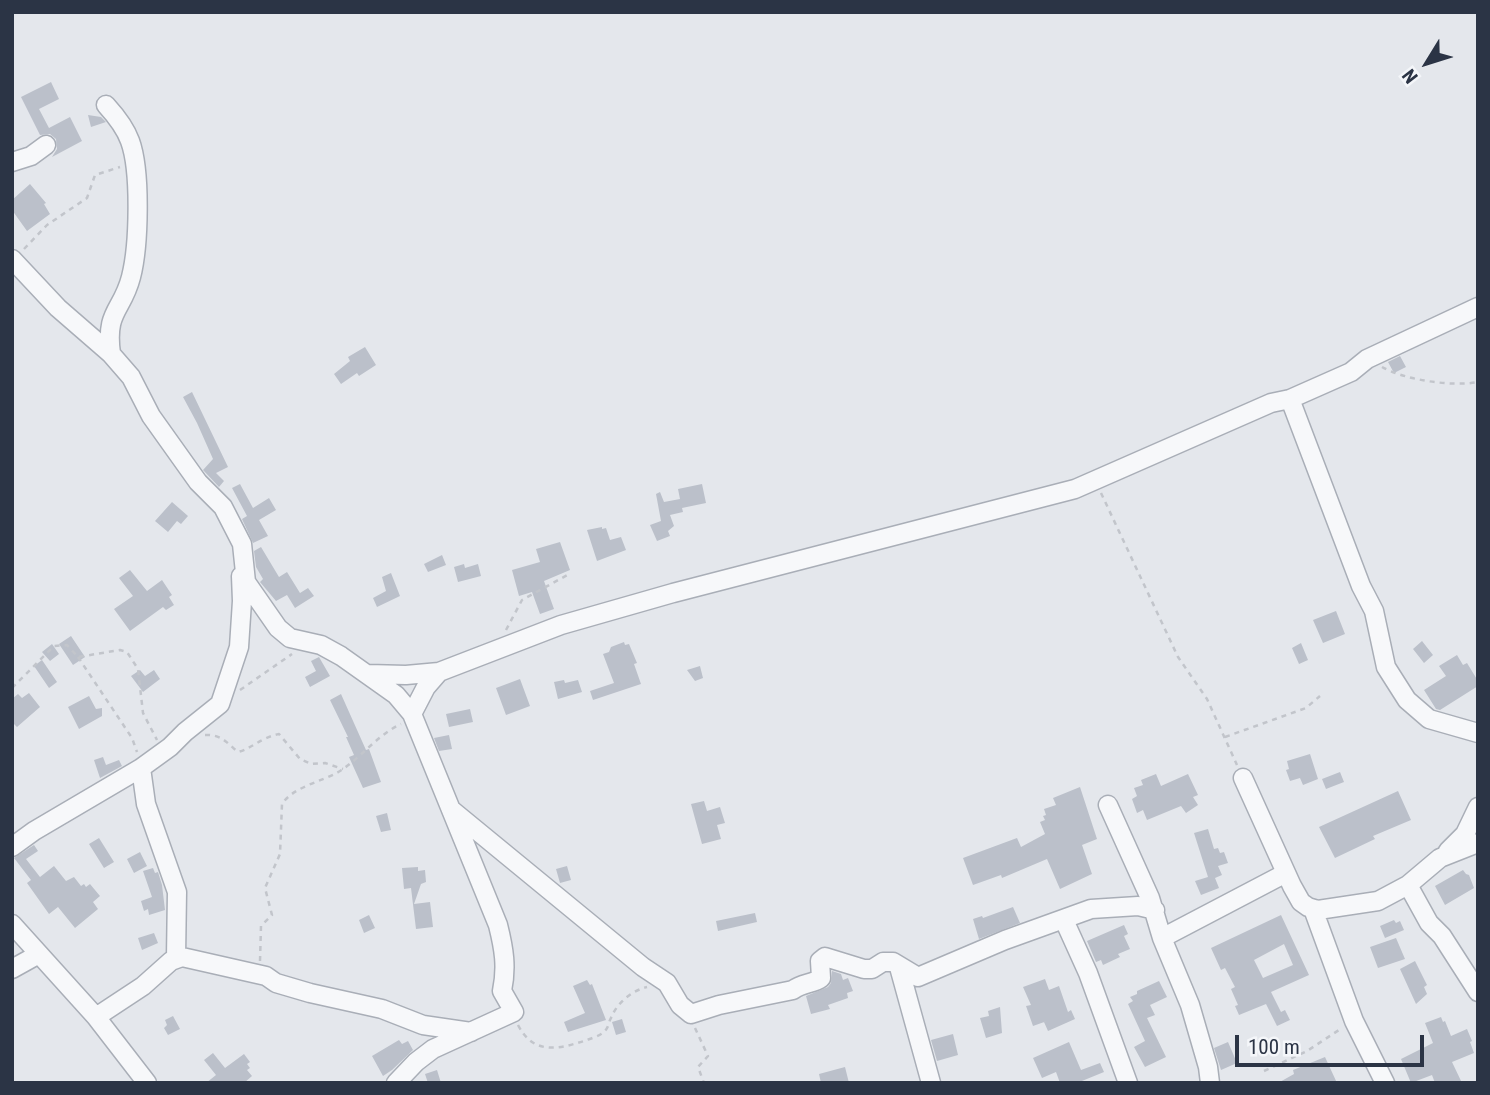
<!DOCTYPE html>
<html>
<head>
<meta charset="utf-8">
<style>
	body { margin:0 }
	#map { position:relative; width:1490px; height:1095px; overflow:hidden; background:#e4e7ec; font-family:"Roboto Condensed",sans-serif }
	canvas { display:block }
	.frame { position:absolute; inset:0; border:14px solid #2b3445; pointer-events:none }
	.north { position:absolute; left:1392px; top:28px; width:70px; height:70px; -webkit-text-stroke:5px #f4f6f9; paint-order:stroke; rotate:232deg; font-size:19px; font-weight:700; line-height:28px; text-align:center; color:#2b3445 }
	.north::after { content:''; display:block; margin:auto; width:24px; height:32px; background:#2b3445; clip-path:polygon(50% 0,100% 100%,50% 72%,0 100%) }
	.scale { position:absolute; left:1235px; top:1035px; width:189px; height:32px; box-sizing:border-box; border:4px solid #2b3445; border-top:0; padding-left:9px; font-size:21px; line-height:24px; white-space:nowrap; color:#2b3445; -webkit-text-stroke:5px #f4f6f9; paint-order:stroke }
</style>
</head>
<body>
<div id="map">
<canvas width="1490" height="1095"></canvas>
<div class="frame"></div>
<div class="north">N</div>
<div class="scale">100 m</div>
</div>
<script>
const c = document.querySelector('canvas').getContext('2d');
c.lineJoin = 'round';
function fillPath(path, color) { c.fillStyle = color; c.fill(path, 'evenodd'); }
function strokePath(path, color, width, dash) { c.strokeStyle = color; c.lineWidth = width; c.lineCap = dash ? 'butt' : 'round'; c.setLineDash(dash || []); c.stroke(path); }
fillPath(new Path2D(`
	M51 82 59 99 39 109 49 128 70 117 82 141 52 157 57 149 56 139 50 134 40 135 21 97Z
	M88 115 101 117 106 122 91 127Z
	M30 184 46 203 44 204 50 214 27 231 12 210V200Z
	M365 347 376 365 359 376 357 373 341 384 334 374 350 361 348 357Z
	M1400 356 1406 367 1394 373 1388 362Z
	M192 392 228 467 216 473 224 481 219 487 203 470 213 459 197 423 183 397Z
	M240 484 253 508 269 498 276 510 259 520 268 536 253 543 242 519 247 516 232 488Z
	M702 484 706 503 682 508 683 512 670 515 674 526 668 531 670 536 657 541 650 525 661 521 656 494 660 492 664 502 680 499 678 489Z
	M172 502 188 516 181 524 177 521 168 532 155 521Z
	M602 527V529L606 528 610 540 621 537 626 550 597 561 587 530Z
	M560 542 570 570 544 581 554 609 540 614 532 592 519 596 512 570 540 562 536 549Z
	M261 547 279 577 287 572 300 593 308 588 314 596 295 608 287 595 276 601 260 582 263 579 256 567 254 551Z
	M442 555 446 565 428 572 424 564Z
	M464 564 465 568 478 564 481 576 458 582 454 567Z
	M130 570 147 591 162 580 172 595 169 597 174 605 166 610 163 607 130 631 114 609 133 596 119 578Z
	M391 573 400 596 377 607 373 598 386 591 382 577Z
	M1336 611 1345 634 1323 643 1313 620Z
	M71 636 85 657 73 665 59 644Z
	M1422 641 1433 655 1424 663 1413 649Z
	M624 642 625 645 629 644 637 663 634 664 641 684 593 700 590 691 614 683 603 654 609 652 611 647Z
	M1301 643 1308 660 1299 664 1292 648Z
	M52 644 59 654 50 661 42 652Z
	M1457 655 1463 665 1467 663 1478 681V686L1440 710 1436 709 1424 690 1446 676 1439 666Z
	M319 657 330 676 310 687 305 677 316 671 311 661Z
	M42 660 57 682 49 688 34 666Z
	M700 666 703 678 695 681 687 670Z
	M140 670 145 676 154 670 160 679 143 692 131 676Z
	M520 679 530 706 506 715 496 688Z
	M564 680 565 683 578 680 582 692 558 699 554 682Z
	M29 693 40 707 17 727 12 722V699L18 694 22 698Z
	M341 694 366 750 369 749 381 782 363 788 349 757 354 755 346 737H348L330 700Z
	M89 696 96 709 102 708V716L79 729 68 707Z
	M470 709 473 722 449 727 446 714Z
	M449 735 452 749 439 751 434 738Z
	M1310 754 1318 779 1303 785 1300 778 1290 781 1286 770 1289 769 1287 761Z
	M103 757 106 765 119 760 122 766 100 778 94 760Z
	M1340 772 1344 782 1326 789 1322 779Z
	M1156 774 1161 786 1188 774 1198 795 1193 797 1198 805 1186 813 1181 806 1147 820 1143 810 1137 813 1132 799 1137 796 1134 788 1143 785 1141 780Z
	M1080 787 1097 839 1082 845 1092 874 1060 889 1047 859 1002 878 1001 875 973 885 963 858 1017 838 1021 847 1045 834 1040 822 1045 820 1043 816 1046 815 1044 809 1056 805 1053 798Z
	M1398 791 1411 820 1373 836 1375 839 1335 858 1319 827Z
	M704 801 707 811 720 807 725 823 717 825 721 839 702 844 691 804Z
	M387 813 391 830 381 832 376 816Z
	M1208 829 1214 849 1218 848 1220 853 1224 852 1228 863 1218 866 1222 875 1215 878 1219 888 1201 895 1195 881 1208 877 1194 833Z
	M99 838 114 862 104 868 89 844Z
	M34 845 38 851 26 859 40 877 54 866 66 881 74 877 81 886 84 884 86 887 90 884 100 896 93 902 98 909 75 928 58 907 49 914 27 883 31 880 14 858Z
	M140 852 147 866 134 873 127 859Z
	M567 866 571 880 560 883 556 869Z
	M418 867V871L425 870 426 882 421 884 414 904 430 902 433 927 416 929 411 888 404 889 402 868Z
	M153 868 155 873 158 872 162 885 165 910 149 915 148 909 144 911 141 901 152 897 143 871Z
	M1463 870 1466 874 1469 875 1474 888 1445 905 1435 886Z
	M1013 907 1020 923 979 939 973 919 982 916 983 918Z
	M755 913 757 922 718 931 716 921Z
	M369 915 375 928 364 933 359 920Z
	M1281 915 1309 975 1271 992 1281 1012 1285 1010 1290 1020 1277 1026 1266 1004 1239 1015 1235 1006 1238 1005 1231 989 1235 987 1225 968 1221 970 1211 948ZM1284 944 1293 965 1263 978 1254 960Z
	M1394 920 1396 923 1400 921 1404 930 1385 938 1380 926Z
	M1124 925 1128 934 1124 936 1130 949 1118 954 1120 957 1103 965 1101 960 1096 962 1087 941Z
	M154 933 158 943 142 950 138 938Z
	M1396 938 1405 959 1378 968 1370 947Z
	M1415 961 1427 985 1424 987 1427 994 1416 1004 1400 969Z
	M832 971 841 974 843 980 848 978 853 991 847 993 848 998 828 1005 830 1009 811 1014 806 996 828 987 831 983Z
	M1045 979 1049 990 1059 986 1068 1012 1071 1010 1075 1019 1048 1031 1044 1022 1047 1021 1033 1026 1026 1006 1031 1005 1023 987Z
	M587 980 590 985 592 984 606 1020 568 1032 564 1022 585 1013 573 986Z
	M1159 981 1167 997 1150 1005 1155 1015 1147 1018 1166 1057 1145 1067 1134 1047 1145 1041 1128 1004 1133 1001 1130 997 1137 994V991Z
	M1000 1007 1002 1033 986 1038 980 1018 989 1016 988 1011Z
	M173 1016 180 1029 168 1035 164 1028 167 1025 165 1020Z
	M1441 1017 1443 1022 1445 1021 1451 1036 1467 1029 1472 1041 1470 1042 1474 1053 1452 1062 1462 1083H1435L1432 1075 1411 1083 1401 1059 1433 1043 1425 1023Z
	M622 1019 626 1032 616 1035 612 1022Z
	M953 1034 958 1055 937 1061 931 1040Z
	M399 1040 402 1044 408 1041 413 1050 392 1070 383 1076 372 1056Z
	M1069 1042 1081 1070 1100 1063 1104 1072 1077 1083H1060L1056 1072 1042 1078 1033 1058Z
	M1228 1042 1237 1063 1221 1070 1214 1048Z
	M213 1053 225 1068 244 1054 250 1062 247 1064 250 1068 247 1070 252 1076 244 1083H206L216 1075 204 1060Z
	M1325 1057 1337 1083H1278L1294 1074 1293 1070Z
	M845 1067 849 1083H821L819 1074Z
	M437 1070 441 1083H428L425 1074Z`), '#bbc0ca');
const minor = new Path2D(`
	M106 105C116 116 125 127 130 141 141 171 139 246 131 277 122 312 105 310 111 354
	M12 162 31 156 46 145
	M12 259 58 308 111 354 131 377 151 416 198 482 223 507 242 544 246 582 278 628 290 638 321 645 341 656 396 695 412 714 498 925C504 949 507 967 502 991L514 1012 433 1049 416 1062 396 1083
	M1290 399 1361 586 1374 611 1386 667 1407 700 1429 719 1478 733
	M368 674 406 675 439 672 561 625 673 593 1075 489 1271 403 1290 399 1351 372 1367 359 1478 307
	M412 714 426 687 439 672
	M141 768 146 804 177 892 176 957
	M1243 778 1292 886 1301 902 1308 907 1318 910 1378 901 1408 885 1440 858 1478 843
	M1108 805 1150 898 1162 938 1190 1005 1208 1067 1210 1083
	M453 811 643 967 667 983 680 1005 691 1014 719 1005 793 990C802 983 813 984 821 978L820 961 825 957 864 969H872L883 962H893L918 977 1005 940 1091 909 1138 906 1155 910
	M12 847 34 831 141 768 170 747 185 732 220 704 239 647 242 601 241 576
	M1448 851 1465 834 1478 807
	M1408 885 1429 923 1442 936 1478 992
	M1313 909 1354 1021 1385 1083
	M1064 920 1088 973 1128 1083
	M12 924 96 1017 147 1083
	M1162 938 1286 873
	M899 967 931 1083
	M12 969 39 954
	M96 1017 143 986 171 961 182 957 266 976 276 983 310 993 382 1009 423 1025 471 1032`);
strokePath(minor, '#a9aeb7', 21);
strokePath(new Path2D(`
	M24 249 47 225 87 198 95 175 120 167
	M1382 367C1405 380 1452 387 1478 382
	M1101 493 1178 657 1207 699 1237 765
	M506 630 522 600 571 573
	M78 657 132 738 137 752
	M12 688 54 646 67 645 78 657 120 650 127 652 138 669 143 713 157 740
	M240 690 292 654
	M205 735C221 734 227 743 238 752 253 748 260 738 279 734L300 759 311 764 325 763 343 769
	M1225 737 1306 708 1320 696
	M260 961 261 926 272 915 265 888 280 854 282 804C294 786 322 782 340 771 362 757 377 735 401 724
	M518 1025C533 1054 556 1050 584 1041 591 1038 603 1036 607 1028 609 1025 609 1021 611 1018 617 1003 631 991 647 987
	M695 1028 708 1056 698 1067 704 1083
	M1264 1071 1307 1051 1342 1028`), '#c2c5cb', 2.5, [5, 5]);
strokePath(minor, '#f7f8fa', 18);
</script>
</body>
</html>
